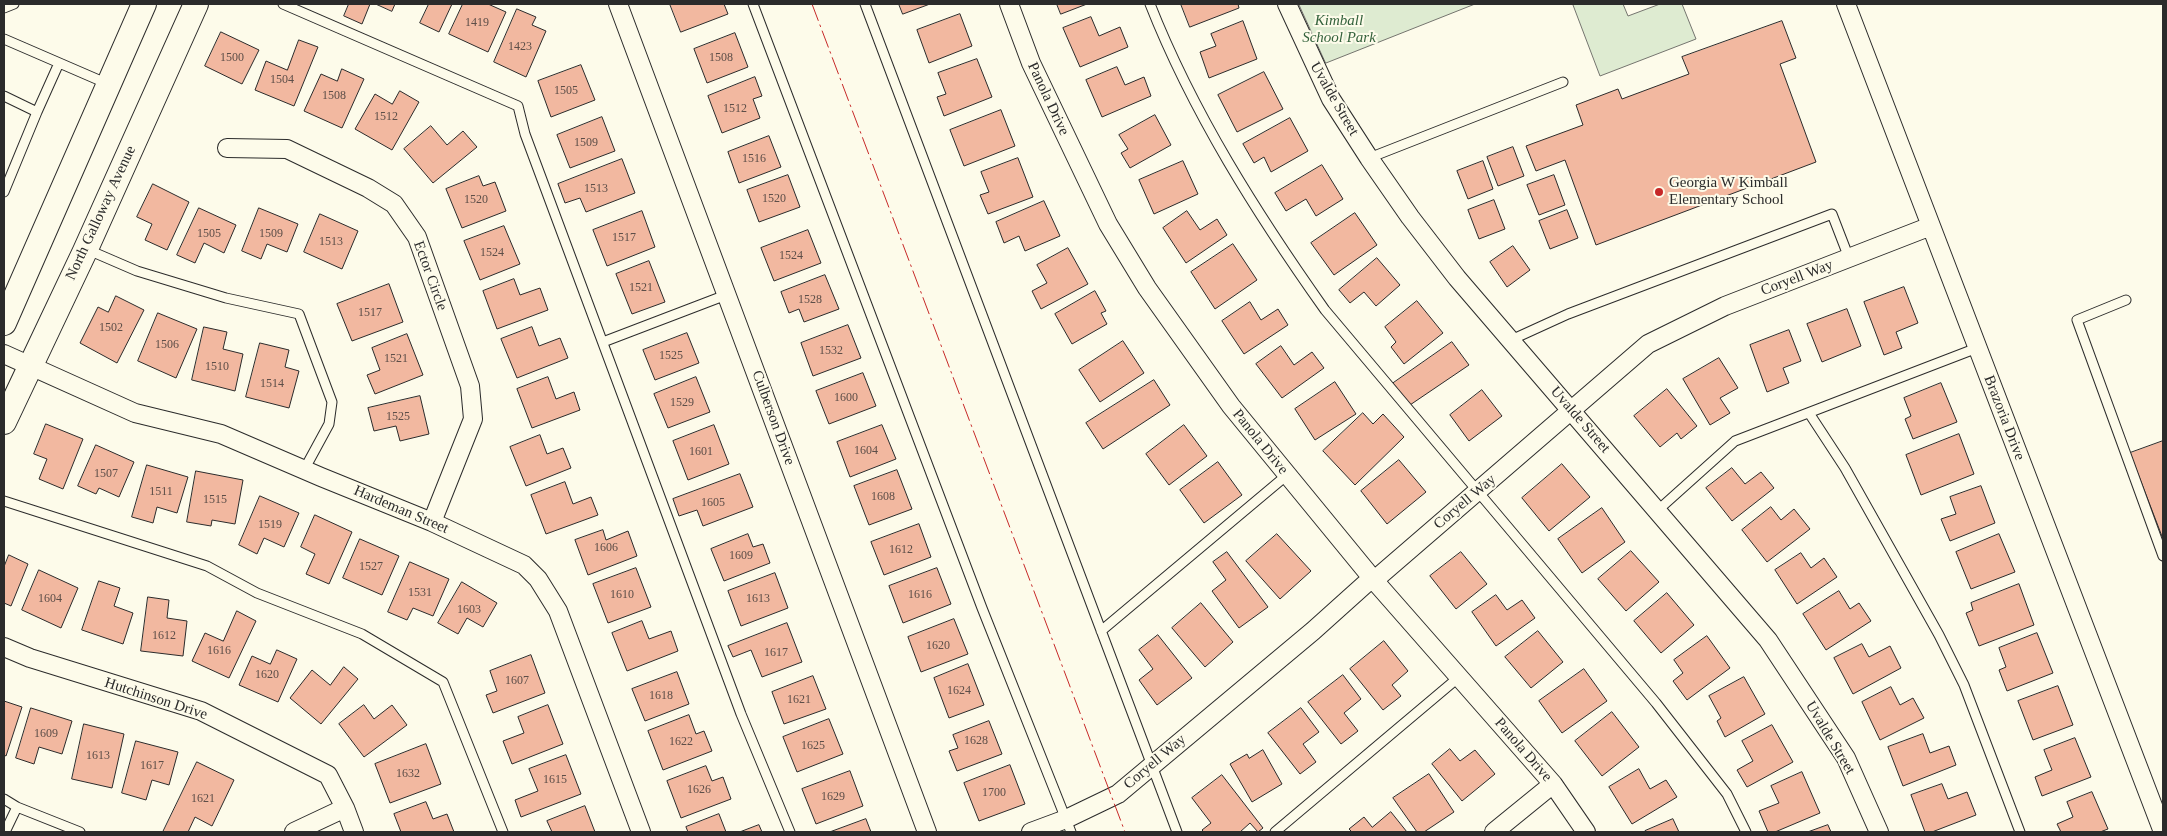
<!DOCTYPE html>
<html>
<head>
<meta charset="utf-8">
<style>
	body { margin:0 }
	#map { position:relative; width:2167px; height:836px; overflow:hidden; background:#fdfbea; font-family:Georgia,serif }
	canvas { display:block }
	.frame { position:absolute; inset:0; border:5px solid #2b2b2b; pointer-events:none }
</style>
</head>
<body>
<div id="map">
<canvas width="2167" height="836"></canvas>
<div class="frame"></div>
</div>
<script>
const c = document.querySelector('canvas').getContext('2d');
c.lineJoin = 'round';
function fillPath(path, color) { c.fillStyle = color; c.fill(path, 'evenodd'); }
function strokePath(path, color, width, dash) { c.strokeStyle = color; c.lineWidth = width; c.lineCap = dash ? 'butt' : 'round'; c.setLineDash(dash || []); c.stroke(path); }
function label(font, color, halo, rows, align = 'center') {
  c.font = font + ' Georgia,serif'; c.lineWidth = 4; c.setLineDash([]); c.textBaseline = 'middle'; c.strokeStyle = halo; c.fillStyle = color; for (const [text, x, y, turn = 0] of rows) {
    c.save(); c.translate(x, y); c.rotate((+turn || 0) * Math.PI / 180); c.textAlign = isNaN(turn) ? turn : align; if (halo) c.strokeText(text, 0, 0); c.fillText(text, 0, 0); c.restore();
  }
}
const green = new Path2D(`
	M1299 4H1475L1326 63Z
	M1577 4H1623L1628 16 1660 4H1682L1696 39 1600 76 1573 5Z`);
fillPath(green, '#deebd1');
strokePath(green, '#74746e', 1);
const building = new Path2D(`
	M349 4H370L362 24 344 16Z
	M376 4H395L392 11Z
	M429 4H452L439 32 420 23Z
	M463 4H488L506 12 488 52 449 34Z
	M670 4H724L728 14 681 32Z
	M899 4H930L903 14Z
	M1057 4H1087L1061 14Z
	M1181 4H1238L1239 8 1190 27Z
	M517 9 536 17 532 25 546 31 526 77 494 62Z
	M960 14 972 46 929 63 917 30Z
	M1091 17 1099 36 1120 27 1128 47 1080 67 1063 28Z
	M1243 21 1257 59 1209 78 1200 52 1216 46 1211 34Z
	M1782 21 1796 58 1780 64 1816 162 1596 245 1565 160 1536 171 1526 146 1583 125 1576 105 1618 89 1622 99 1689 74 1682 57Z
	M221 32 259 50 242 84 205 66Z
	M735 33 748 67 707 83 694 49Z
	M299 40 318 47 294 106 255 90 266 61 287 70Z
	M977 59 992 97 944 116 937 97 946 94 938 73Z
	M581 65 595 100 551 117 538 81Z
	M1117 67 1125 85 1144 77 1151 96 1102 117 1086 80Z
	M342 69 364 79 342 128 304 111 321 74 337 81Z
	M1264 72 1283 109 1237 132 1218 95Z
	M755 77 762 96 753 99 760 118 722 133 708 96Z
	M400 91 419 102 392 150 355 129 375 94 392 104Z
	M1001 110 1015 146 964 166 950 130Z
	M1155 115 1171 145 1130 168 1121 153 1128 149 1119 135Z
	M602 117 615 151 570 168 557 135Z
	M1290 118 1308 151 1271 172 1264 157 1254 163 1243 144Z
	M431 126 447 145 463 131 477 147 433 183 404 149Z
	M769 136 781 167 739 183 728 152Z
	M1513 147 1524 176 1498 186 1487 157Z
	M1018 158 1033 197 988 214 980 195 989 192 981 172Z
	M622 159 635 193 586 212 580 198 565 203 558 184Z
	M1183 161 1198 194 1154 214 1139 180Z
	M1483 161 1493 189 1468 199 1457 171Z
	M1322 165 1343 199 1316 216 1306 199 1286 211 1275 193Z
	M788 175 800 207 759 222 747 190Z
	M1554 175 1565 205 1539 215 1527 185Z
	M479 176 483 186 495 182 506 211 462 228 446 189Z
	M153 184 189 202 167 250 145 240 152 224 137 217Z
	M1494 200 1505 229 1479 239 1468 210Z
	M1044 201 1060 236 1025 251 1019 236 1004 243 996 222Z
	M199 208 236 225 224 253 204 243 195 263 177 255Z
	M259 208 298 224 287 252 267 244 261 259 242 251Z
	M1567 210 1578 238 1550 249 1539 221Z
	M642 211 655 247 607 266 593 230Z
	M1187 211 1200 230 1217 219 1227 235 1186 263 1163 228Z
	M1355 213 1377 245 1334 275 1311 243Z
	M320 214 358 231 342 269 304 252Z
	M504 226 520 264 480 280 464 241Z
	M808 230 821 263 774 281 761 248Z
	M1233 244 1257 280 1215 309 1191 272Z
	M1513 246 1530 270 1507 287 1490 262Z
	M1068 248 1088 284 1041 309 1032 291 1047 283 1037 265Z
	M1377 258 1400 285 1376 306 1364 292 1350 303 1339 290Z
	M649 261 665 302 632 314 616 274Z
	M825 275 839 309 804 322 799 309 789 313 781 292Z
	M514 279 520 295 540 288 548 310 497 329 483 291Z
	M389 284 403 322 352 341 337 304Z
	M1904 287 1918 323 1896 332 1902 348 1884 355 1864 302Z
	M1095 291 1106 311 1101 313 1107 324 1072 344 1055 314Z
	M116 296 144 310 117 363 80 343 98 307 108 312Z
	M1417 301 1443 333 1404 364 1391 347 1396 342 1385 327Z
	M1250 302 1261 320 1278 309 1288 325 1244 354 1222 321Z
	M1847 309 1861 346 1822 362 1807 324Z
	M158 313 197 329 176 378 138 361Z
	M848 325 861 358 813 376 801 343Z
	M204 327 227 332 223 349 243 354 235 391 192 380Z
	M532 327 539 346 560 338 568 358 517 378 501 339Z
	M1789 330 1801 361 1783 368 1789 383 1767 392 1750 345Z
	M687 333 699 363 655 380 643 350Z
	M407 334 423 375 375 394 367 375 380 370 372 348Z
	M1123 341 1144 373 1100 402 1079 370Z
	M1452 342 1469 365 1407 407 1392 384Z
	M260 343 289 350 285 367 299 371 289 408 246 397Z
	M1281 346 1294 365 1312 352 1324 368 1282 398 1256 364Z
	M1719 358 1738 388 1720 398 1730 413 1710 425 1683 379Z
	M863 373 876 406 829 424 816 391Z
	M548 377 556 399 574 392 580 410 532 428 517 389Z
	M696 377 710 412 668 428 654 394Z
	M1154 380 1170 405 1103 449 1086 423Z
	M1335 382 1356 414 1315 440 1295 409Z
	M1941 383 1957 422 1913 439 1905 419 1911 416 1904 398Z
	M1667 389 1697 426 1681 439 1677 433 1660 447 1634 416Z
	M1482 390 1502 416 1469 441 1450 415Z
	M420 396 429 434 400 441 396 426 374 431 368 408Z
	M1363 413 1373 424 1383 414 1404 437 1355 485 1323 451Z
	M46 424 83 439 63 489 39 479 47 459 34 454Z
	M714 425 729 464 688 480 673 441Z
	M882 425 896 459 850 477 837 442Z
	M1184 425 1207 456 1169 485 1146 454Z
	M1959 434 1974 474 1921 495 1906 455Z
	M540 435 547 454 563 448 571 468 526 486 510 447Z
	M2163 441V539L2130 453Z
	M96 445 134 462 119 497 99 488 96 494 78 486Z
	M1399 460 1426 492 1387 524 1361 491Z
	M1218 462 1242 495 1204 523 1180 490Z
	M1562 464 1590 497 1549 531 1522 498Z
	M147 465 188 477 177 513 157 507 153 523 132 517Z
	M1732 468 1745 484 1761 472 1774 488 1732 521 1706 488Z
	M897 470 912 509 869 525 854 486Z
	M196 471 243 480 235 524 212 520 211 526 187 522Z
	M740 474 753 507 703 526 697 510 679 516 673 499Z
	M565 482 573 504 591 497 598 515 546 534 531 495Z
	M1981 486 1995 523 1950 541 1941 519 1956 514 1950 497Z
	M260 496 299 513 284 547 264 538 257 554 239 545Z
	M1771 507 1781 520 1794 509 1810 529 1767 562 1742 530Z
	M1602 508 1625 542 1582 573 1558 539Z
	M315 515 352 532 329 584 306 574 315 554 301 547Z
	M919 524 931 557 884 575 871 542Z
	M603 530 606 540 628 531 637 556 588 575 575 540Z
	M748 534 753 547 763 544 770 563 724 581 711 549Z
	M1277 534 1311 571 1280 599 1246 561Z
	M1999 534 2015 572 1971 589 1956 552Z
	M360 539 399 556 382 595 343 578Z
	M1631 551 1659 582 1626 611 1598 579Z
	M1227 552 1268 607 1239 628 1212 591 1226 580 1213 562Z
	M1461 552 1487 584 1456 609 1430 576Z
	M1801 553 1811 568 1824 558 1837 577 1797 604 1775 570Z
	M9 555 28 564 11 606 4 603V567Z
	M410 562 449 579 433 616 413 608 407 620 388 612Z
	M636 568 651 607 608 623 593 584Z
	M937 568 951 604 903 623 889 586Z
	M39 570 78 588 61 628 22 610Z
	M775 573 788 608 741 626 728 591Z
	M99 581 120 588 114 606 133 613 123 644 82 630Z
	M462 582 497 603 483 627 467 618 458 634 438 623Z
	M2019 584 2034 625 1979 646 1966 613 1973 610 1971 603Z
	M1839 591 1850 609 1859 603 1871 621 1826 650 1803 614Z
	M1667 593 1694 625 1661 653 1634 621Z
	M1496 595 1507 610 1522 600 1535 618 1496 646 1472 612Z
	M148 597 169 600 167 618 187 621 183 656 141 651Z
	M1201 603 1233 642 1205 667 1172 628Z
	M237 611 256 621 229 678 192 661 205 633 223 641Z
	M954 619 968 654 921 672 908 637Z
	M642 621 649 639 671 631 678 651 627 671 612 633Z
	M787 623 802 662 762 677 751 650 733 657 728 646Z
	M1538 631 1563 662 1531 688 1505 657Z
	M2037 633 2053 673 2007 691 1999 670 2006 667 1999 648Z
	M1158 635 1192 678 1157 705 1139 680 1153 669 1139 650Z
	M1707 636 1730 668 1687 700 1673 681 1683 673 1674 660Z
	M1384 641 1408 671 1392 685 1401 696 1383 710 1350 669Z
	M1862 644 1869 657 1890 646 1901 668 1853 694 1834 658Z
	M277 650 297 659 278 702 239 685 252 656 270 664Z
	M531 655 545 693 493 713 486 695 497 691 490 671Z
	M968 664 984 705 949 718 934 678Z
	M344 667 358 679 321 724 290 698 312 670 330 685Z
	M1584 669 1607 701 1562 733 1539 701Z
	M677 672 689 704 645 721 632 689Z
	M1343 675 1361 699 1344 713 1358 731 1341 744 1308 702Z
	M813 676 826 709 784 724 772 692Z
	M1744 677 1765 714 1725 737 1717 721 1721 718 1709 696Z
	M2058 686 2073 725 2033 740 2018 701Z
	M1891 687 1900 705 1913 698 1924 718 1880 740 1862 702Z
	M4 701 22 707 6 756 4 755Z
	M364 705 374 719 392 705 407 725 364 757 339 724Z
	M548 705 563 744 512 764 503 741 524 733 518 717Z
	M31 708 72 721 62 754 39 747 34 764 16 758Z
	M1301 708 1319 732 1303 744 1316 762 1300 774 1268 733Z
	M1612 712 1639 747 1602 776 1575 741Z
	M689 715 696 734 704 731 712 751 663 770 648 731Z
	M829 719 843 754 797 772 783 737Z
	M989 721 1002 754 957 771 949 751 958 748 953 735Z
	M84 724 124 734 112 788 72 779Z
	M1772 725 1793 762 1747 787 1737 770 1753 761 1742 741Z
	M1923 734 1930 753 1949 746 1956 765 1903 786 1888 747Z
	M2075 738 2091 777 2042 796 2035 777 2052 770 2044 750Z
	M136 741 178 752 169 785 152 780 146 800 122 793Z
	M426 744 441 784 390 803 375 764Z
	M1450 749 1460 761 1475 750 1495 774 1462 801 1432 764Z
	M1263 750 1282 784 1252 802 1230 764 1247 754 1249 758Z
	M566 755 581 794 521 817 515 800 538 791 529 769Z
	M197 762 234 780 212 826 195 817 188 832H163Z
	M1010 765 1025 804 979 821 964 783Z
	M706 766 712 781 723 777 731 799 681 818 667 781Z
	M1639 769 1650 789 1666 780 1677 797 1632 824 1609 787Z
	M850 771 863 806 816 824 802 789Z
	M1802 772 1820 813 1775 832H1768L1759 811 1779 803 1771 786Z
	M1429 774 1454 812 1424 832H1417L1393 798Z
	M1222 775 1263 828 1258 832 1250 823 1240 832H1204L1202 830 1211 823 1192 798Z
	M1942 784 1948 799 1967 792 1976 815 1932 832H1925L1911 795Z
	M2092 792 2108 829 2100 832H2061L2057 824 2073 817 2067 802Z
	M426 802 433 819 447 814 454 832H401L394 814Z
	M585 806 595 832H552L547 821Z
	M1391 812 1407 832H1352L1349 829 1364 817 1372 827Z
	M719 814 726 832H688L686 827Z
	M866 819 871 832H830Z
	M1673 819 1679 832H1645V831Z
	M759 825 762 832H740Z
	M1828 825 1831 832H1808Z`);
fillPath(building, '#f2b8a0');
strokePath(building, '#2b2b2b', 1);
const lane = new Path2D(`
	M283 4 518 106 525 134 741 714 790 832
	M753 4 982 608 1071 832
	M865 4 1177 832
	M1150 4C1193 113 1257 214 1325 310L1656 703 1727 794 1746 832
	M4 8 14 4
	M4 39 108 84
	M4 96 37 112 4 192
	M37 112 59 63
	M1369 158 1563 82
	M86 249 137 271 226 298 299 314 332 402 329 424 304 470
	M2126 300 2077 320 2163 556
	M1511 340 1568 314 1832 214 1849 258
	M603 342 726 295
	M1809 413 1845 468 1939 635 1964 685 2020 832
	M4 501 207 566 257 593 362 634 443 682 503 832
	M1657 511 1735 441 1977 348
	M1101 631 1287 475
	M4 799 17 807 80 832
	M5 832 17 807
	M1275 832 1459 677`);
const street = new Path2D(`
	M618 4 927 832
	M1009 4 1031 63 1108 224 1147 288 1231 406 1372 578 1553 784 1586 832
	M1287 4 1331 99 1369 158 1410 217 1457 278 1768 640 1846 758 1879 832
	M1846 4 2163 832
	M227 148 287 149 368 188 394 204 417 237 470 386 473 419 432 522
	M4 354 135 413 221 434 321 477 432 522 524 565 538 579 558 611 641 832
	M4 647 30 658 201 711 328 775 345 808 354 832
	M294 832 345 808
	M1031 832 1066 819 1118 794 1313 631 1372 578 1378 577 1648 344 1725 306 1931 226
	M1494 832 1553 784`);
const secondary = new Path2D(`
	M4 323 144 4
	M4 422 85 251 196 4`);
strokePath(lane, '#2b2b2b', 11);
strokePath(street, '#2b2b2b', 20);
strokePath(secondary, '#2b2b2b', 26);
strokePath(lane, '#fdfbea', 9);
strokePath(street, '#fdfbea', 18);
strokePath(secondary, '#fdfbea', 24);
strokePath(new Path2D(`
	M812 4 1125 832`), '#c62828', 1, [18, 4, 2.5, 4]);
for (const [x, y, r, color] of [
	[1659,192,5,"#c62828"]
]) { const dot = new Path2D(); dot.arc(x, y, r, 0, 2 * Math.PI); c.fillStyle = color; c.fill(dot); strokePath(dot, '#fdfbea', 2); }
label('12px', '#5d4e48', null, [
	["1419",477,23],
	["1423",520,47],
	["1500",232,58],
	["1508",721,58],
	["1504",282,80],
	["1505",566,91],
	["1508",334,96],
	["1512",735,109],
	["1512",386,117],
	["1509",586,143],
	["1516",754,159],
	["1513",596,189],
	["1520",774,199],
	["1520",476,200],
	["1505",209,234],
	["1509",271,234],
	["1517",624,238],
	["1513",331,242],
	["1524",492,253],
	["1524",791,256],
	["1521",641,288],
	["1528",810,300],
	["1517",370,313],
	["1502",111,328],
	["1506",167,345],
	["1532",831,351],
	["1525",671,356],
	["1521",396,359],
	["1510",217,367],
	["1514",272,384],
	["1600",846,398],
	["1529",682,403],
	["1525",398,417],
	["1604",866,451],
	["1601",701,452],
	["1507",106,474],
	["1511",161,492],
	["1608",883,497],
	["1515",215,500],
	["1605",713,503],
	["1519",270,525],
	["1606",606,548],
	["1612",901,550],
	["1609",741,556],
	["1527",371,567],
	["1531",420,593],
	["1610",622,595],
	["1616",920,595],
	["1604",50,599],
	["1613",758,599],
	["1603",469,610],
	["1612",164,636],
	["1620",938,646],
	["1616",219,651],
	["1617",776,653],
	["1620",267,675],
	["1607",517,681],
	["1624",959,691],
	["1618",661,696],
	["1621",799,700],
	["1609",46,734],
	["1628",976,741],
	["1622",681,742],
	["1625",813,746],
	["1613",98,756],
	["1617",152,766],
	["1632",408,774],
	["1615",555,780],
	["1626",699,790],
	["1700",994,793],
	["1629",833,797],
	["1621",203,799]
]);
label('italic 15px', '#34623c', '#fdfbea', [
	["Kimball",1339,21],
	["School Park",1339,38]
]);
label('15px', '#2b2b2b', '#fdfbea', [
	["Panola Drive",1048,99,65],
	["Uvalde Street",1334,99,60],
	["North Galloway Avenue",101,213,-65],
	["Ector Circle",430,276,70],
	["Coryell Way",1797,278,-21],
	["Culberson Drive",773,418,70],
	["Brazoria Drive",2004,418,69],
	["Uvalde Street",1580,420,49],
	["Panola Drive",1260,442,51],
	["Coryell Way",1465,502,-40],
	["Hardeman Street",401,510,23],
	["Hutchinson Drive",156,699,18],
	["Uvalde Street",1830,738,59],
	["Panola Drive",1523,750,49],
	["Coryell Way",1155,762,-40]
]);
label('15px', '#2b2b2b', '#fdfbea', [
	["Georgia W Kimball",1669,183],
	["Elementary School",1669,200]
], 'left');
</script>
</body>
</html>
